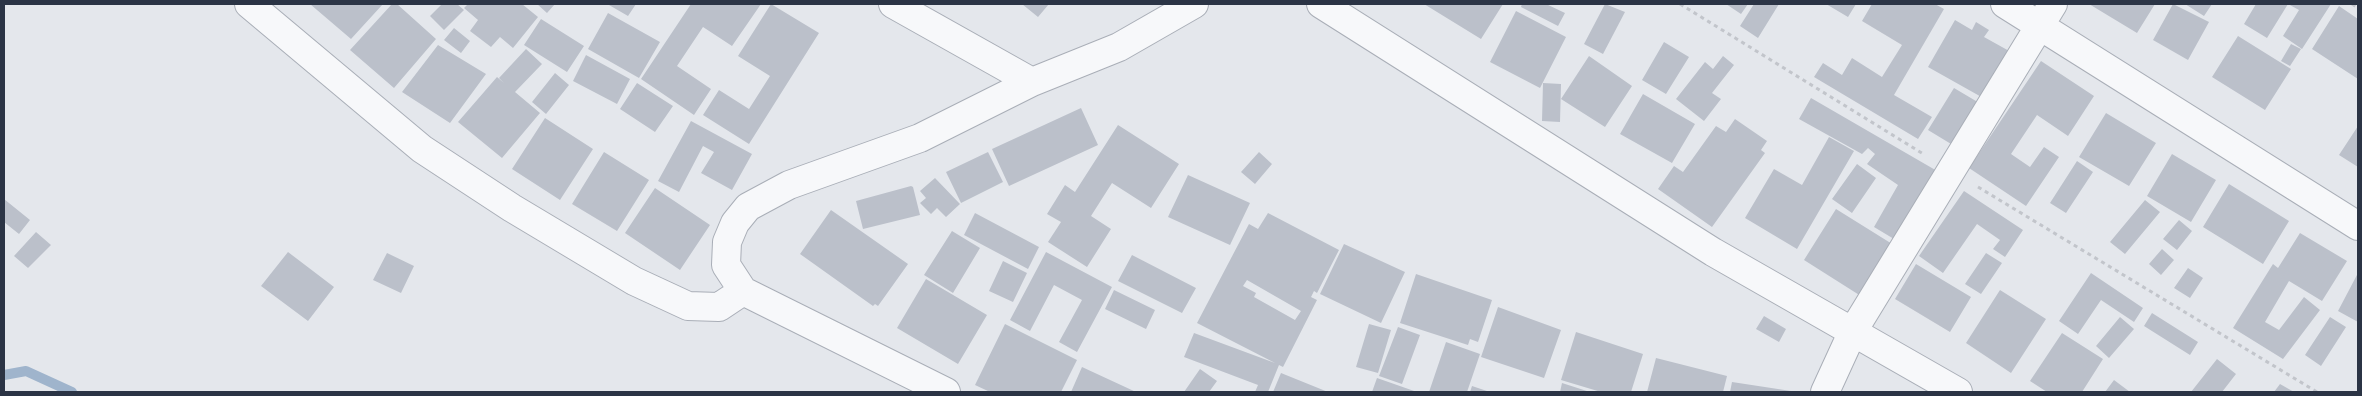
<!DOCTYPE html>
<html>
<head>
<meta charset="utf-8">
<style>
	body { margin:0 }
	#map { position:relative; width:2362px; height:396px; overflow:hidden; background:#e4e7ec; font-family:Commissioner,sans-serif }
	canvas { display:block }
	.frame { position:absolute; inset:0; border:5px solid #2b3445; pointer-events:none }
</style>
</head>
<body>
<div id="map">
<canvas width="2362" height="396"></canvas>
<div class="frame"></div>
</div>
<script>
const c = document.querySelector('canvas').getContext('2d');
c.lineJoin = 'round';
function strokePath(path, color, width, dash) { c.strokeStyle = color; c.lineWidth = width; c.lineCap = dash ? 'butt' : 'round'; c.setLineDash(dash || []); c.stroke(path); }
function fillPath(path, color) { c.fillStyle = color; c.fill(path, 'evenodd'); }
strokePath(new Path2D(`
	M4 375 26 371 72 392`), '#9fb4cc', 10);
fillPath(new Path2D(`
	M310 4H383L351 39Z
	M392 4H397L436 39 394 88 350 50Z
	M442 4H457L464 10 444 30 430 16Z
	M468 4H522L538 17 513 48 500 37 491 47 470 31 478 20 464 8Z
	M537 4H555L547 13Z
	M610 4H636L628 16 609 5Z
	M691 4H761L732 46 703 27 677 66 711 89 694 115 641 79Z
	M771 4 819 33 749 144 703 115 719 90 749 109 770 76 738 56Z
	M1022 4H1049L1038 17Z
	M1424 4H1503L1481 39Z
	M1522 4H1546L1565 13 1558 26 1521 7Z
	M1605 4 1625 12 1603 54 1584 44Z
	M1726 4H1748L1741 14Z
	M1754 4H1779L1758 38 1740 26Z
	M1826 4H1856L1848 17Z
	M1872 4H1935L1944 9 1894 95 1932 117 1918 139 1814 77 1823 63 1842 75 1852 58 1882 77 1902 45 1862 21Z
	M2089 4H2155L2137 33Z
	M2173 4 2209 22 2188 60 2153 40Z
	M2185 4H2212L2204 16Z
	M2256 4H2331L2302 49 2283 36 2299 10 2288 4 2267 38 2244 24Z
	M2339 6 2358 19V79L2312 49Z
	M1516 11 1566 37 1540 88 1490 62Z
	M608 13 660 42 639 78 588 49Z
	M541 19 584 46 567 72 524 45Z
	M1955 20 1972 30 1976 22 1989 30 1984 37 2011 52 1985 99 1928 67Z
	M454 28 470 41 461 53 444 40Z
	M2238 36 2291 69 2265 110 2212 77Z
	M1664 42 1689 57 1666 94 1642 80Z
	M2291 44 2301 49 2290 66 2281 61Z
	M438 45 486 74 450 123 402 92Z
	M526 49 542 64 515 92 540 113 502 158 458 122 497 77 504 83 499 78Z
	M586 55 630 79 617 104 573 81Z
	M1589 56 1632 86 1605 127 1561 99Z
	M1723 56 1734 65 1712 93 1721 99 1704 121 1676 99 1705 62 1713 69Z
	M2041 61 2094 96 2068 136 2037 115 2011 154 2030 167 2044 147 2059 157 2026 206 1969 168Z
	M555 73 569 85 546 114 532 102Z
	M637 83 673 106 655 132 620 109Z
	M1543 83 1561 84 1560 122 1542 121Z
	M1954 88 1981 104 1956 147 1928 130Z
	M1643 94 1695 124 1672 163 1620 134Z
	M1811 98 1944 175 1899 242 1874 227 1898 185 1867 164 1875 154 1868 148 1862 154 1799 119Z
	M1081 108 1098 145 1009 186 992 149Z
	M2106 113 2156 143 2129 186 2079 157Z
	M545 118 593 149 560 200 512 169Z
	M1735 119 1767 141 1761 150 1765 153 1712 227 1658 189 1674 166 1683 172 1716 126 1726 132Z
	M691 121 752 154 732 190 701 173 714 152 703 146 679 192 658 181Z
	M1118 125 1179 164 1151 208 1112 183 1091 216 1111 229 1087 267 1048 242 1061 222 1047 214 1065 185 1075 192Z
	M2358 126V167L2339 155Z
	M1829 137 1854 151 1797 249 1745 218 1774 169 1802 185Z
	M604 152 649 180 617 231 572 204Z
	M988 152 1003 182 961 203 946 172Z
	M1259 152 1272 164 1255 184 1241 172Z
	M2172 154 2216 180 2191 222 2147 196Z
	M2077 161 2093 172 2066 213 2050 203Z
	M1857 164 1876 178 1852 213 1832 199Z
	M1188 175 1250 203 1230 245 1168 217Z
	M935 178 960 204 946 217 937 208 931 214 920 203 926 198 920 191Z
	M2229 184 2289 221 2263 264 2203 227Z
	M911 186 913 187 920 215 863 229 856 201Z
	M655 188 710 225 680 270 625 233Z
	M1964 191 2023 230 2005 257 1993 249 2000 240 1977 224 1943 273 1919 256Z
	M4 199 30 220 19 234 4 222Z
	M2145 200 2160 212 2125 254 2110 242Z
	M1836 209 1897 247 1864 298 1804 260Z
	M831 210 908 264 878 306 875 304 873 306 800 254Z
	M975 213 1039 247 1028 269 964 235Z
	M1268 213 1339 250 1317 293 1314 291 1311 297 1317 300 1283 367 1279 365 1268 392H1255L1258 385 1184 357 1194 333 1275 363 1197 323 1249 224 1258 229ZM1247 280 1301 311 1295 320 1254 297 1256 293 1243 286Z
	M2179 220 2192 231 2177 250 2163 239Z
	M952 231 980 248 953 293 924 275Z
	M36 232 51 245 28 268 14 256Z
	M2300 233 2347 261 2322 301 2289 281 2265 322 2279 330 2304 297 2320 310 2283 359 2233 328 2273 264 2278 268Z
	M1344 244 1405 272 1381 323 1320 294Z
	M2162 249 2174 260 2161 275 2149 264Z
	M288 252 334 287 308 321 261 286Z
	M1046 252 1112 287 1077 352 1059 342 1082 300 1054 285 1030 331 1010 320Z
	M387 253 414 266 401 293 373 280Z
	M1986 253 2002 263 1981 294 1965 284Z
	M1132 255 1196 288 1182 313 1118 281Z
	M1003 261 1027 273 1013 302 989 291Z
	M1916 264 1971 297 1950 332 1895 299Z
	M2188 268 2203 278 2190 298 2174 288Z
	M2091 273 2143 308 2134 322 2101 300 2078 334 2059 321Z
	M2358 273V322L2338 311Z
	M1416 274 1492 300 1478 342 1470 339 1468 345 1400 323Z
	M926 279 987 315 958 364 897 328Z
	M1114 290 1155 310 1146 329 1105 309Z
	M2000 290 2046 319 2011 373 1966 343Z
	M1498 307 1561 330 1544 378 1481 357Z
	M2152 313 2198 342 2190 355 2144 326Z
	M1764 316 1786 329 1779 342 1756 329Z
	M2120 317 2134 329 2109 358 2096 346Z
	M2330 317 2346 327 2321 366 2305 355Z
	M1005 324 1077 360 1061 392H990L975 385Z
	M1369 324 1391 330 1378 373 1356 367Z
	M1398 327 1420 335 1402 384 1379 376Z
	M1576 332 1643 354 1631 392H1601L1561 380Z
	M2062 333 2103 359 2082 392H2047L2030 381Z
	M1446 342 1480 354 1467 392H1429Z
	M1656 358 1727 376 1723 392H1647Z
	M2217 359 2236 374 2222 392H2191Z
	M1082 367 1136 392H1071Z
	M1200 369 1217 381 1209 392H1184Z
	M1281 373 1328 392H1273Z
	M1377 378 1417 392H1372Z
	M2114 380 2130 392H2105Z
	M1732 382 1791 391V392H1730Z
	M1562 383 1590 392H1560Z
	M2280 384 2294 392H2274Z
	M1472 386 1490 392H1470Z`), '#bbc0ca');
const street = new Path2D(`
	M249 4 422 149 512 208 634 281 688 306 719 307 743 291
	M893 4 1032 82
	M1321 4 1713 252 1958 392
	M2005 4 2358 226
	M946 392 743 291 726 265 727 242 735 223 748 207 789 185 920 138 1032 82 1119 47 1194 4
	M1825 392 1853 331 2053 4`);
strokePath(street, '#a9aeb7', 30);
strokePath(new Path2D(`
	M1680 4 1925 155
	M2352 4 2358 8
	M1978 187 2317 392`), '#c2c5cb', 3, [4, 4]);
strokePath(street, '#f7f8fa', 28);
</script>
</body>
</html>
